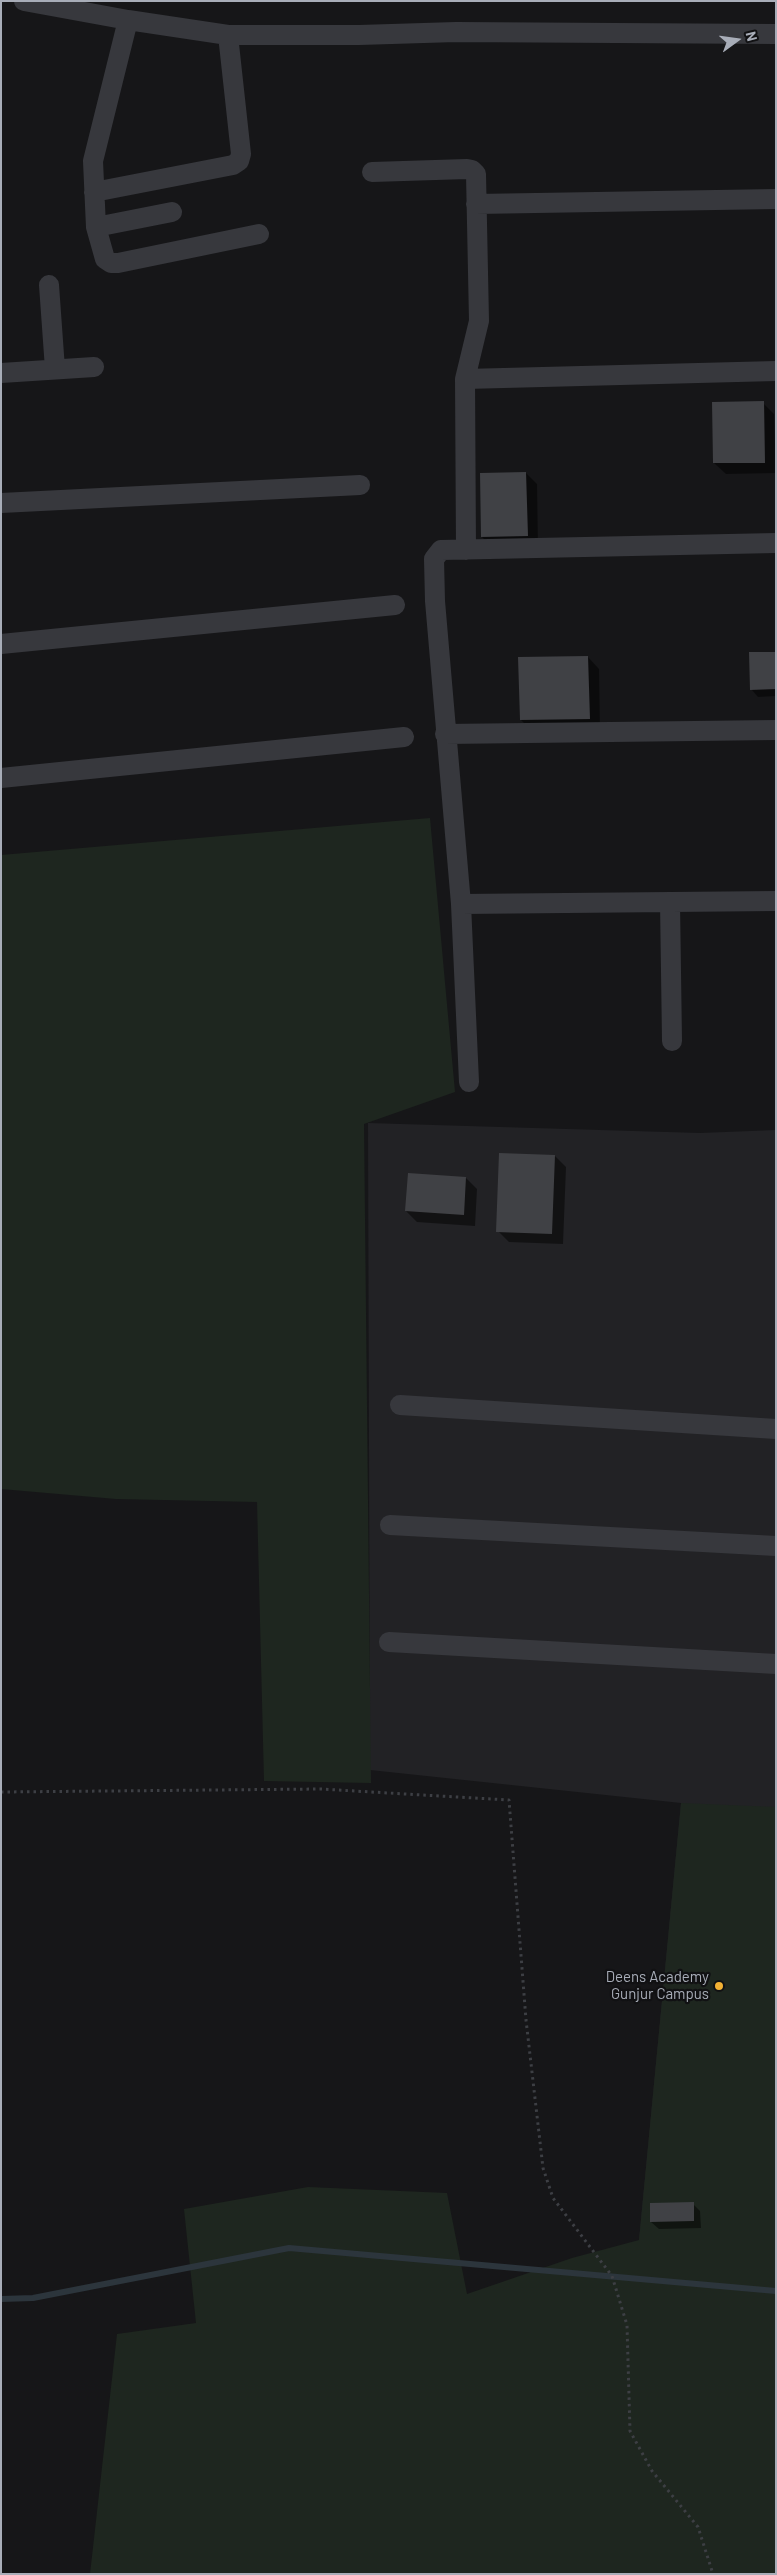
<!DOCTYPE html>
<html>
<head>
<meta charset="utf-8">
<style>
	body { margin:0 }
	#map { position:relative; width:777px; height:2575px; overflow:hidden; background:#161618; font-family:Barlow,sans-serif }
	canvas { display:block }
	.frame { position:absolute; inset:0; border:2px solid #a8adb8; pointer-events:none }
	.north { position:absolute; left:712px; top:15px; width:50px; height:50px; -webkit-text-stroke:4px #111113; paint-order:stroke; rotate:76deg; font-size:14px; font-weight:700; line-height:20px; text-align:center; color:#a8adb8 }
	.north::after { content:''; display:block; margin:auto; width:18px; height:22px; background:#a8adb8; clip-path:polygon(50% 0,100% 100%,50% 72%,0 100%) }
</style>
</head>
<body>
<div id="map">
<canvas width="777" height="2575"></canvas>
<div class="frame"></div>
<div class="north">N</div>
</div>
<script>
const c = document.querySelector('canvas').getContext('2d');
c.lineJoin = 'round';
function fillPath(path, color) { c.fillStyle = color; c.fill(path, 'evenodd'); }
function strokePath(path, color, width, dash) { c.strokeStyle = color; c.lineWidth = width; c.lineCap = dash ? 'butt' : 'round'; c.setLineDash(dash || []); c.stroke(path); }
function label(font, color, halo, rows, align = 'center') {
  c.font = font + ' Barlow,sans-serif'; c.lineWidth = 4.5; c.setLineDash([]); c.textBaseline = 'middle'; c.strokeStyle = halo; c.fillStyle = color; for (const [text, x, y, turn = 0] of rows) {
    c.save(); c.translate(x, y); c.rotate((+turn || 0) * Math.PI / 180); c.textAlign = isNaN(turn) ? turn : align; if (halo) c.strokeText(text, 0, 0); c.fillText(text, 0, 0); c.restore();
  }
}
fillPath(new Path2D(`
	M368 1123 700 1133 776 1130V2220L639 2240 681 1803 370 1770Z`), '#222225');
fillPath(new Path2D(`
	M430 818 455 1092 364 1124 371 1783 264 1781 257 1502 116 1499 1 1489V855Z
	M681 1803 776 1807V2574H90L117 2334 196 2323 184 2209 308 2187 447 2193 467 2294 572 2258 639 2240Z`), '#1e261f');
fillPath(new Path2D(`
	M763 403 774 414 776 473 726 474 714 463Z
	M526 473 537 484 538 547 493 548 482 537Z
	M776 653V696L758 697 751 689Z
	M588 657 599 669 600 730 532 731 521 720Z
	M555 1156 566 1167 563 1244 509 1242 498 1231Z
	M466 1178 477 1189 475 1226 417 1222 406 1211Z
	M693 2204 700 2211 701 2228 659 2229 651 2222Z`), '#0007');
strokePath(new Path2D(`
	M1 2299 33 2298 289 2248 776 2291`), '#2c353c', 6);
fillPath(new Path2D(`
	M764 401 765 463H713L712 402Z
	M526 472 528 536 481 537 480 473Z
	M749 652H776V689L750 690Z
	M588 656 590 719 520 720 518 657Z
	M499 1153 555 1155 552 1234 496 1232Z
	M408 1173 466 1177 464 1215 405 1211Z
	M694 2202V2221L650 2222V2203Z`), '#404145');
strokePath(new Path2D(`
	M1 1792 320 1789 509 1800 526 2020 543 2168 553 2198 612 2276 627 2325 630 2431 652 2471 698 2527 713 2574`), '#3d3f44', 3, [2.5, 4]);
strokePath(new Path2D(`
	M24 1 128 20 228 35H359L456 32 776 34
	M128 20 93 161 96 227 105 259 111 263H118L259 234
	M372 172 467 169 472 170 476 174 479 321 465 379 466 550
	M94 192 233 165 239 161 241 154 228 35
	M476 204 776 199
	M96 227 172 212
	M49 285 55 369
	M1 373 94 367
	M465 379 776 371
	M1 503 360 485
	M1 644 395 605
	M445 734 776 730
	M1 778 404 737
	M670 902 672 1041
	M461 904 776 901
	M469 1082 461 904 435 601 434 559 441 550 776 543
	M400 1405 776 1429
	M390 1525 776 1546
	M389 1642 776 1664`), '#37383d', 20);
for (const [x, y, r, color] of [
	[719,1986,5,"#f2b134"]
]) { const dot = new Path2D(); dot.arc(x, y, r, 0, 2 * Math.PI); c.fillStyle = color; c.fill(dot); strokePath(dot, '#111113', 2); }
label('15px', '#a8adb8', '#111113', [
	["Deens Academy",709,1977],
	["Gunjur Campus",709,1994]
], 'right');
</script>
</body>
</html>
